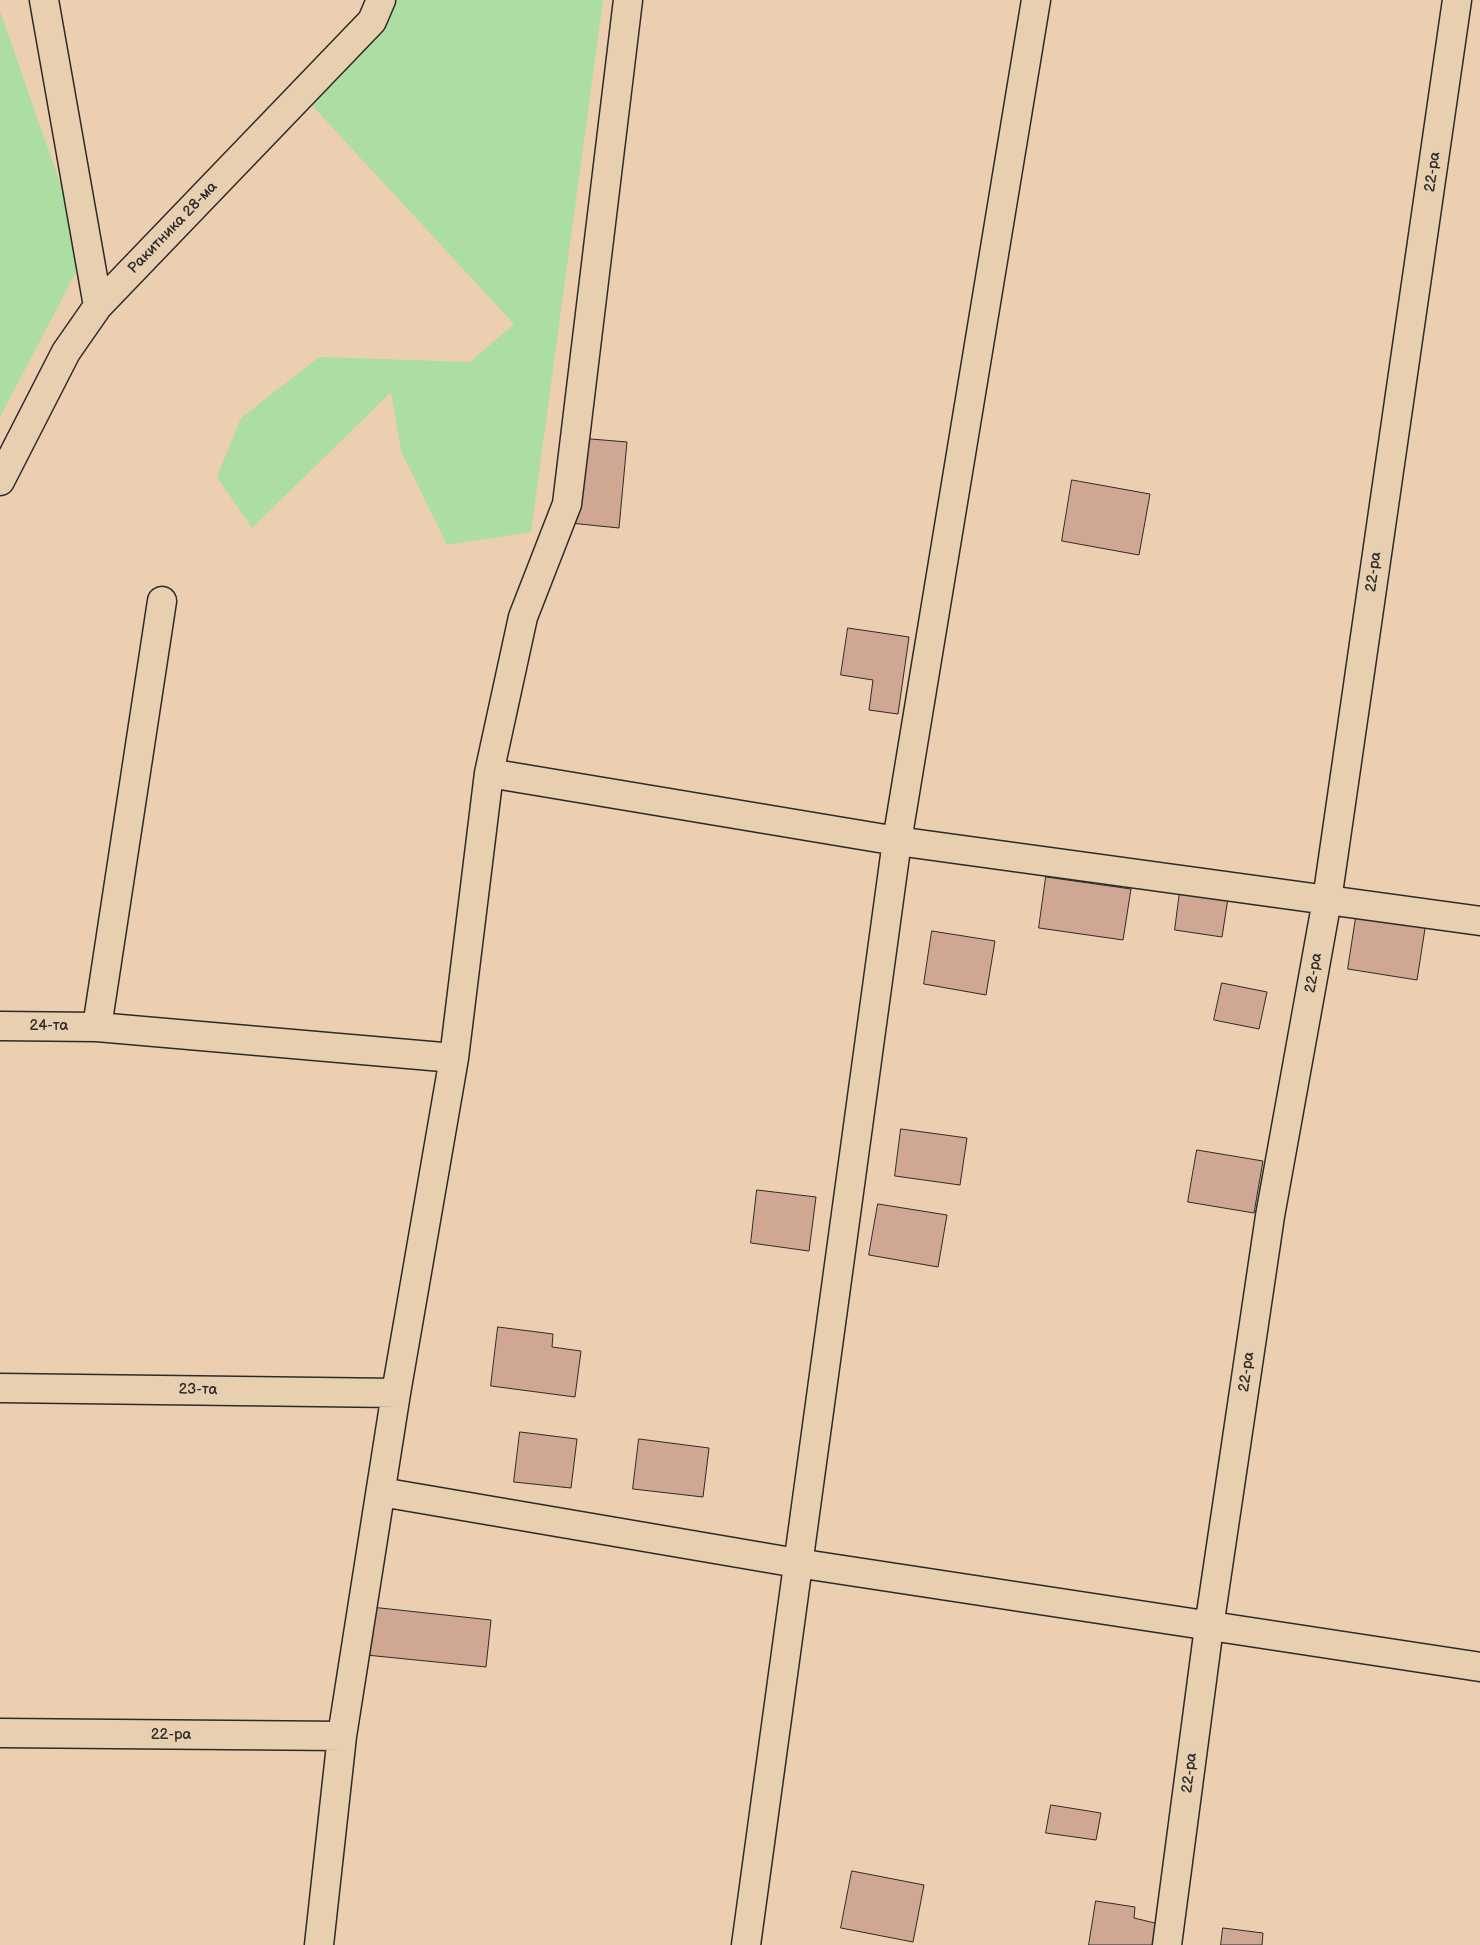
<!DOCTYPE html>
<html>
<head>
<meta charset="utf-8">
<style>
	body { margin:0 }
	canvas { display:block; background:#ecceb0 }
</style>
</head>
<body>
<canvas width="1480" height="1945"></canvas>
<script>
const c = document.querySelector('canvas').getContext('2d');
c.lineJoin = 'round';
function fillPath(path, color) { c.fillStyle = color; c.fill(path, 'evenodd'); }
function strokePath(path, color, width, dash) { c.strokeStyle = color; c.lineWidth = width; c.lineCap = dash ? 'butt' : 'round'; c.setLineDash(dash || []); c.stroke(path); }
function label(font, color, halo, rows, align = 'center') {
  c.font = font + ' "Balsamiq Sans",sans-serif'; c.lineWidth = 4; c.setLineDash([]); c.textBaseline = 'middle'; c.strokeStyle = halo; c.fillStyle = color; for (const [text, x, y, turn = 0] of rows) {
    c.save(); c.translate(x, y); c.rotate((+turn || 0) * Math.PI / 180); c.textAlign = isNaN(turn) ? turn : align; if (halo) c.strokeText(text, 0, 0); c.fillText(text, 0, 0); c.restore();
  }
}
fillPath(new Path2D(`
	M387 0H603L531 532 447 545 401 451 391 392 252 528 217 477 241 418 319 357 470 362 514 324 306 99Z
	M0 11 85 255 0 417Z`), '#abdea0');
const building = new Path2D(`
	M579 438 627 442 619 528 570 523Z
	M1072 480 1150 494 1139 555 1062 541Z
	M848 628 909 637 898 714 869 710 873 680 841 675Z
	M1046 877 1131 889 1123 940 1039 928Z
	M1180 891 1228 898 1222 937 1175 930Z
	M1357 911 1426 922 1417 980 1348 969Z
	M932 931 995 941 986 995 924 984Z
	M1222 983 1267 992 1259 1029 1214 1020Z
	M901 1129 967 1138 960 1185 895 1176Z
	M1197 1150 1263 1161 1254 1213 1188 1202Z
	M757 1190 816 1197 809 1251 751 1243Z
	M878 1204 947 1215 938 1267 869 1255Z
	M498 1327 553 1334 552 1347 581 1351 575 1397 491 1386Z
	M520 1432 577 1439 571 1488 514 1482Z
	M639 1439 709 1448 703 1497 633 1489Z
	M371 1607 491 1620 486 1667 366 1655Z
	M1051 1805 1101 1813 1096 1840 1046 1833Z
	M852 1871 924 1885 913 1942 841 1928Z
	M1096 1901 1135 1907 1134 1918 1159 1924 1155 1945H1089Z
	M1223 1928 1263 1933 1262 1945H1221Z`);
fillPath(building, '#d0a792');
strokePath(building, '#2b2b2b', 1);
const street = new Path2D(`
	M44 0 98 306
	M0 481 66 352 98 306 372 21 381 0
	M489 773 897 841 1480 921
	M0 1026 97 1027 454 1058
	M97 1027 162 601
	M0 1388 396 1393
	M381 1492 797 1563 1480 1667
	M0 1733 342 1736
	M319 1945 342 1736 396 1393 454 1058 489 773 523 617 567 504 628 0
	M746 1945 897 841 1036 0
	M1167 1945 1209 1627 1270 1216 1327 900 1457 0`);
strokePath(street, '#2b2b2b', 31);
strokePath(street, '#e8cfb0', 28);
label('15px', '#2b2b2b', '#e8cfb0', [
	["22-ра",1433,172,-82],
	["Ракитника 28-ма",173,228,-46],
	["22-ра",1374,572,-82],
	["22-ра",1314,973,-80],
	["24-та",49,1026],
	["22-ра",1247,1372,-82],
	["23-та",198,1390,1],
	["22-ра",171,1735],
	["22-ра",1190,1773,-83]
]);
</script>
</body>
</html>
